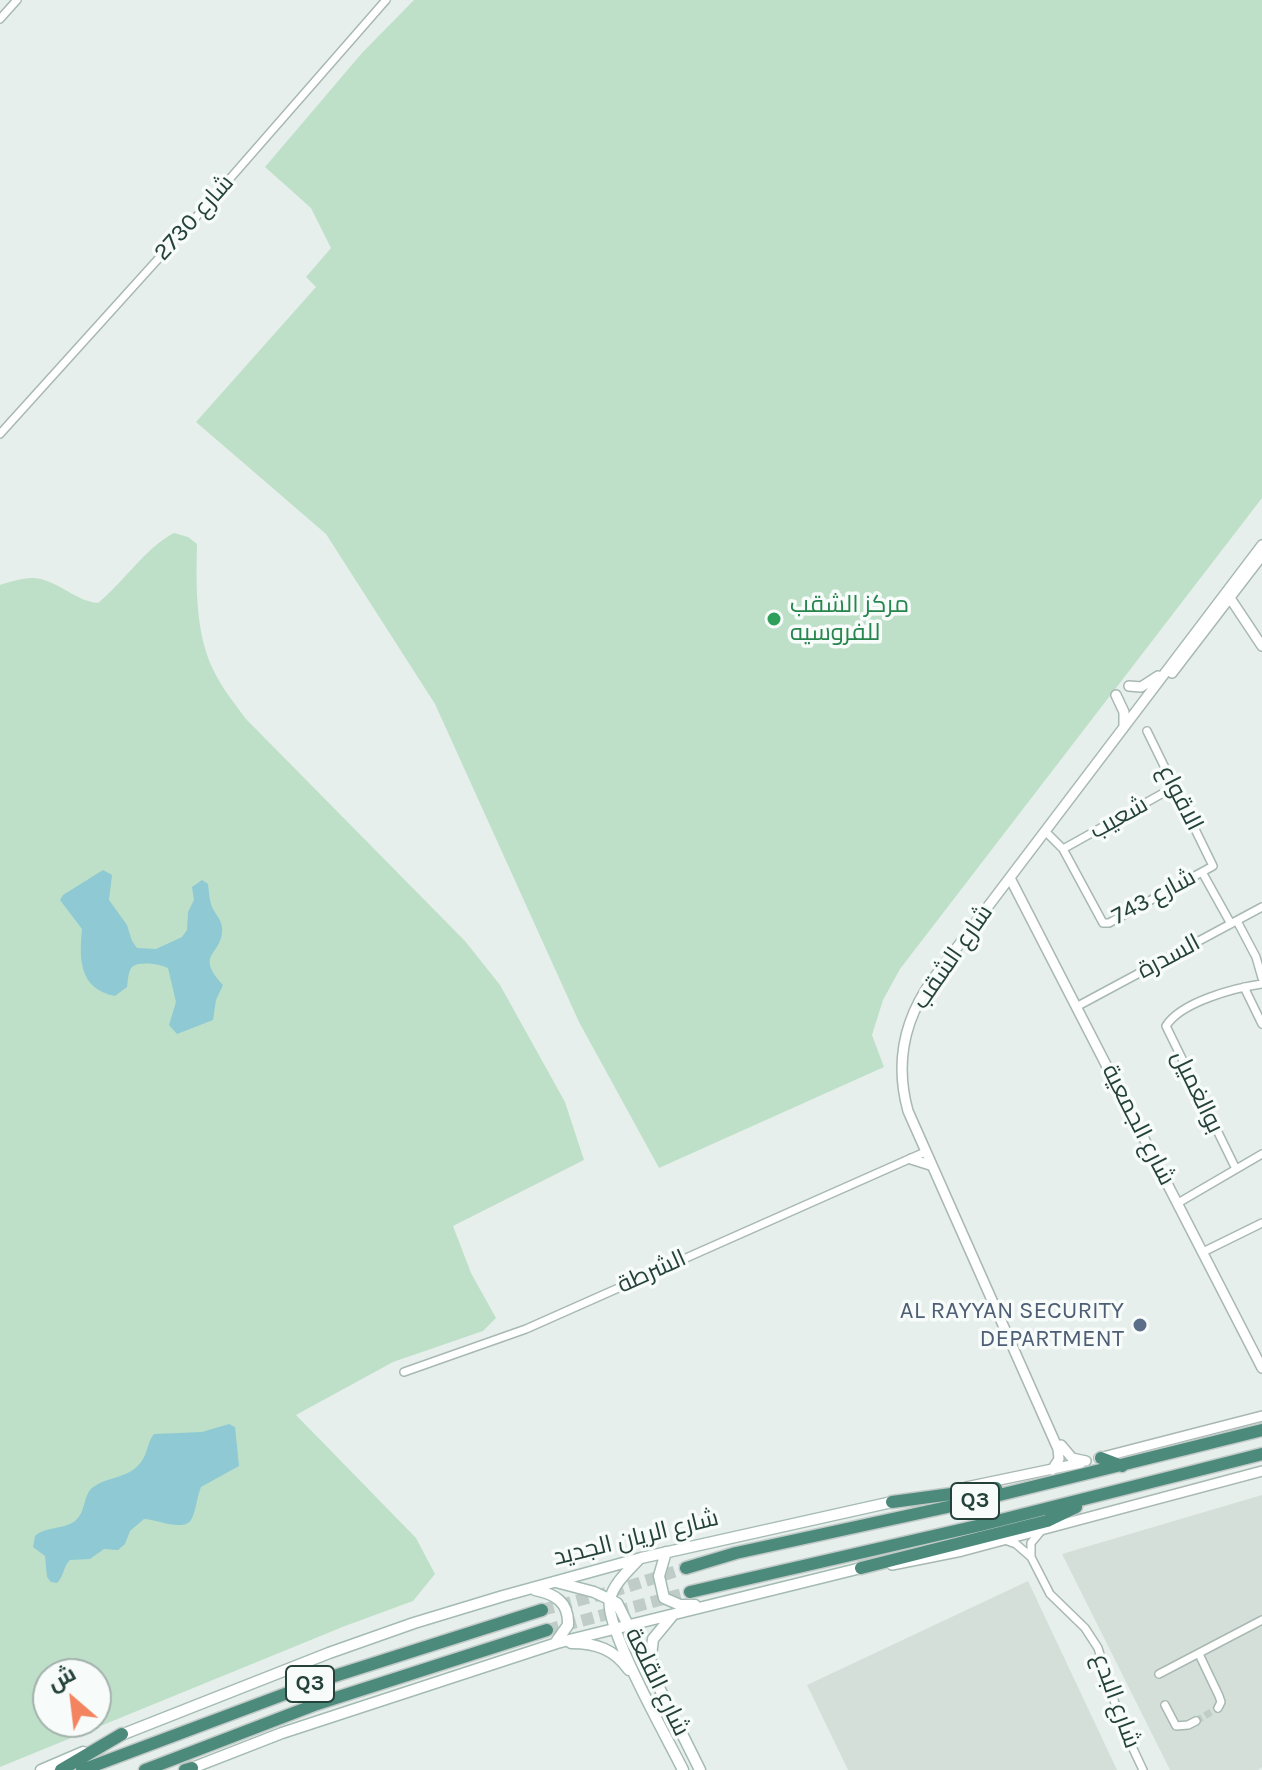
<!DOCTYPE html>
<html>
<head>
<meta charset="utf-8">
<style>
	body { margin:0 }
	#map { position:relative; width:1262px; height:1770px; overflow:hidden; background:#e6efeb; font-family:Karla,Cairo,sans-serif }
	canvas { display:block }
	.north { position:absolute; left:32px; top:1658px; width:80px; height:80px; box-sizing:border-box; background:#f7fbf9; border:2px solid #a3b1ad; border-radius:50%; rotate:332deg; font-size:22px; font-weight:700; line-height:32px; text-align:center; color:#24423a }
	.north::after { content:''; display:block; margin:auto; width:28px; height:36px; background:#f4845f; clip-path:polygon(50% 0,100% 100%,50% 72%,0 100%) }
</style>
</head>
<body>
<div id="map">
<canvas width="1262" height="1770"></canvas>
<div class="north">ش</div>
</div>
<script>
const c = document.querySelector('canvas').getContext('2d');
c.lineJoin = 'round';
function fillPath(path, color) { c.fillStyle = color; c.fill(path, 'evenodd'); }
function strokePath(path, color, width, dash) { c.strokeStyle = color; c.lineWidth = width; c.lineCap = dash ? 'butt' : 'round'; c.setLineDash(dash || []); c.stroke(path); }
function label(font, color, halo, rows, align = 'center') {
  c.font = font + ' Karla,Cairo,sans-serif'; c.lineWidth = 7; c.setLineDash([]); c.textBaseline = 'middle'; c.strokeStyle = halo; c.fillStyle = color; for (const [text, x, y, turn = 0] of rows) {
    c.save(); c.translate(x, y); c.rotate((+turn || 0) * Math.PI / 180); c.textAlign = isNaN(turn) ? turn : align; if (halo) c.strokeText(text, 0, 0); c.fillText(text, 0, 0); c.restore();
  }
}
fillPath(new Path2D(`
	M1262 1495V1767L1258 1770H1170L1062 1554Z
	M1028 1581 1117 1770H848L807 1685Z`), '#d4dfda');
fillPath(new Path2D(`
	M414 0H1262V498L900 969 883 1000 872 1035 884 1067 659 1168 579 1022 435 704 326 534 196 422 316 287 306 277 331 248 311 208 265 167 362 53Z
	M174 533 188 537 197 544C196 588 195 638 217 677 225 692 236 705 245 718L465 941 500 985 565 1102 584 1160 453 1226 471 1273 496 1318 483 1331 393 1362 296 1415 416 1538 435 1574 413 1601 345 1626 0 1767V585C9 582 22 578 32 578 56 578 74 601 98 603 124 582 145 548 174 533ZM48 1674H96V1722H48Z`), '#bfe0c8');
fillPath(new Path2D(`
	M103 870 112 875 109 900 127 925 132 941 137 948 156 949 182 937 187 930 188 912 194 900 192 887 202 880 208 884C209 891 209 898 211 904 213 912 221 918 222 927 224 956 193 952 223 985L216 1000 213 1020 177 1034 169 1025 176 1002 168 968C160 964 141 961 133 966 128 970 128 981 127 987L115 996C79 989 79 959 82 929L60 900 63 895Z
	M229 1424 235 1427 239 1466 201 1487C197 1496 196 1512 191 1520 183 1532 156 1519 144 1519L130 1531 125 1544 118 1550 104 1549 90 1559 70 1560C63 1567 64 1576 57 1583L51 1582 47 1577 45 1556 33 1547 35 1536C46 1526 63 1530 75 1521 86 1512 83 1496 92 1488 107 1476 129 1479 141 1462 148 1453 147 1442 154 1434L202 1432Z`), '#8ec9d4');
strokePath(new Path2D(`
	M1196 1721 1218 1708`), '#bfccc8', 7, [7, 3.5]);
strokePath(new Path2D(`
	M542 1610 617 1590 686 1568
	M547 1630 690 1592`), '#bfccc8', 12, [12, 6]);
const minor = new Path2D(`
	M0 19 17 0
	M0 434 206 206 386 0
	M1049 835 1063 849 1103 923H1109L1213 866 1147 731
	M1063 849 1174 787
	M1202 872 1231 924
	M1237 921 1256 957 1262 978
	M1244 987 1262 1024
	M1076 1007 1262 907
	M1235 1167 1166 1026C1181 1002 1234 988 1262 984
	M1178 1203 1262 1154
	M1203 1252 1262 1223
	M404 1372 526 1329 925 1152
	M1005 1540 1016 1544 1031 1557 1050 1594 1085 1628 1098 1648 1121 1723 1143 1770
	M1031 1557V1543L1041 1531
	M1199 1654 1219 1696 1221 1702 1218 1708
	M1159 1674 1262 1620
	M1165 1705 1176 1726 1188 1725 1196 1721`);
const tertiary = new Path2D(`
	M1230 598 1262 646
	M1172 673 1261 557
	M1129 686 1141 687 1158 676
	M1116 695 1124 712V725
	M1010 878 1262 1368
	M911 1159 930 1165
	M1061 1445 1072 1458 1086 1461
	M1099 1458 1262 1416
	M1052 1470 1059 1459 1058 1449 908 1111C895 1064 904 1019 933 979L1262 545
	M966 1487 1081 1463
	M892 1565 962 1551 1262 1471`);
const secondary = new Path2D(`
	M666 1552 659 1576 664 1598 680 1605H695
	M639 1559C628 1571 614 1583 610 1599 603 1625 669 1741 683 1770
	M556 1582 594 1592 617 1603 700 1770
	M535 1590C555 1594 569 1602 568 1625L556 1642
	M571 1643C596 1643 614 1649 629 1670
	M650 1664 653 1639 672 1616
	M116 1737 329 1653 414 1623 503 1596 641 1558 892 1502
	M41 1770 83 1752
	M187 1770 282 1733 557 1643 861 1568`);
const trunk = new Path2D(`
	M1101 1458 1122 1466
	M892 1502 996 1488
	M686 1568 736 1553 975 1501 1262 1430
	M861 1568 1047 1521 1076 1507
	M690 1592 981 1525 1262 1454
	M61 1770 122 1734
	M82 1770 325 1679 542 1610
	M145 1770 317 1704 547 1630
	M185 1770 192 1768`);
strokePath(minor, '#a8b8b2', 10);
strokePath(tertiary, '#a8b8b2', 12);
strokePath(secondary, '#a4bbb3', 13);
strokePath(trunk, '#c2cac8', 15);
strokePath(minor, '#fff', 7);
strokePath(tertiary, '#fff', 9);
strokePath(secondary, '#fff', 10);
strokePath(trunk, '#4c8a7c', 12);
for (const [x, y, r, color] of [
	[774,619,8,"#2e9e5b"],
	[1140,1325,8,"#5c6f8a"]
]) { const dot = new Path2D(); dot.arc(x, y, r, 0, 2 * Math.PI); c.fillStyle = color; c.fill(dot); strokePath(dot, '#f7fbf9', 3); }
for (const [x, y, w] of [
	[975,1501,48],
	[310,1684,48]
]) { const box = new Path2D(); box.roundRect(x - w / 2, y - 18, w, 36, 6); c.fillStyle = '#f7fbf9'; c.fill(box); strokePath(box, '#24423a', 2); }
label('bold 22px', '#24423a', null, [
	["Q3",975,1501],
	["Q3",310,1684]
]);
label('24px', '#24423a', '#f7fbf9', [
	["شارع 2730",194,218,-48],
	["الاقواع",1180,798,63],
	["شعيب",1119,818,-29],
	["شارع 743",1154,897,-28],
	["شارع الشقب",953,957,-55],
	["السدرة",1169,957,-28],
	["بوالغميل",1197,1092,64],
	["شارع الجمعية",1138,1125,63],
	["الشرطة",652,1272,-24],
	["شارع الريان الجديد",636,1538,-14],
	["شارع القلعة",657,1682,64],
	["شارع البدع",1116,1701,70]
]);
label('24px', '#27864d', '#f7fbf9', [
	["مركز الشقب",790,605],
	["للفروسيه",790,633]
], 'left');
label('24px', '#4e5e75', '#f7fbf9', [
	["AL RAYYAN SECURITY",1124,1311],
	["DEPARTMENT",1124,1339]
], 'right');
</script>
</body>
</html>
